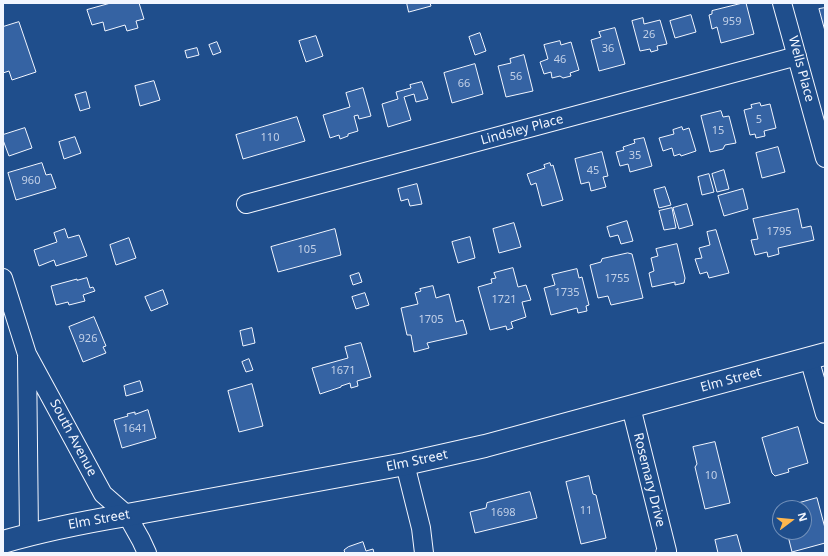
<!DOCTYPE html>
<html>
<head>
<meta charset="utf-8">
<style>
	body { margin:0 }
	#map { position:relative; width:828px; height:556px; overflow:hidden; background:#1f4e8c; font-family:"Noto Sans",sans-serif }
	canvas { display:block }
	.frame { position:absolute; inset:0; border:4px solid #f2f6ff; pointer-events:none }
	.north { position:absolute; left:772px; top:500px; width:40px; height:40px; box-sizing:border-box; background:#1f4e8c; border:1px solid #7391ba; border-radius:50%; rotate:74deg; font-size:11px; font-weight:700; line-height:16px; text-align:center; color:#f2f6ff }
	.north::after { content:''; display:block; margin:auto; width:14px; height:18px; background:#ffb74d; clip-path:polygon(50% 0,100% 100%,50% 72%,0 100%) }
</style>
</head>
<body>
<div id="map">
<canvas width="828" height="556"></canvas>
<div class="frame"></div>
<div class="north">N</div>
</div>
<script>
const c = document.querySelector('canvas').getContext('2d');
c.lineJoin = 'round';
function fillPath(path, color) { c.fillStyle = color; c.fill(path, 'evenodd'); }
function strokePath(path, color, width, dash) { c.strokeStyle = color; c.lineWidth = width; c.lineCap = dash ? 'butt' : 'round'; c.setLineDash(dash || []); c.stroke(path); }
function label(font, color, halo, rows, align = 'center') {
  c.font = font + ' "Noto Sans",sans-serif'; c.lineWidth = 3; c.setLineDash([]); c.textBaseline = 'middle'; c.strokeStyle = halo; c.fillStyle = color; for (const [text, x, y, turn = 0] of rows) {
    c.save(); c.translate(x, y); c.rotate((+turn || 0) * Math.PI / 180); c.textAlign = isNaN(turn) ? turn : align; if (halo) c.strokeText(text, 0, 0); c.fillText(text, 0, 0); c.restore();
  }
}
const building = new Path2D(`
	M111 3H139L144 19 136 21 138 28 127 31 125 25 105 31 103 22 92 25 87 10Z
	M407 3H430L431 6 409 12Z
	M743 3H746L754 34 721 43 717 27 712 29 709 15 712 14V11Z
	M825 8V31L819 9Z
	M691 15 696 32 675 38 670 21Z
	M643 18 644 24 660 20 667 44 657 46 658 50 651 52 650 49 640 51 632 21Z
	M19 22 36 72 12 80 9 71 3 73V27Z
	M615 28 625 64 599 71 591 40 601 37 599 32Z
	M480 33 486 51 475 55 469 37Z
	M316 36 323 56 306 62 299 41Z
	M560 41 561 45 571 42 579 70 570 73 571 76 563 78 560 76 552 78 551 72 544 74 540 62 548 59 544 45Z
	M217 42 221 52 213 55 209 45Z
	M197 48 199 55 187 58 185 51Z
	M524 55 533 91 506 97 498 66 511 63 510 59Z
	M475 64 483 94 452 103 444 73Z
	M154 81 160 100 140 106 135 86Z
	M422 82 428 99 416 102 414 94 404 97 411 120 388 127 382 104 398 99 396 92 411 88 410 85Z
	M363 88 371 116 359 119 358 115 354 116 358 131 348 134V136L340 139 339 135 330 138 323 115 350 107 346 93Z
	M86 92 90 108 80 111 75 95Z
	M760 103 761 106 770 104 776 128 764 131 765 136 756 138 755 134 750 135 744 110 752 108 751 105Z
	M721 111 723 117 729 116 736 143 725 145 723 149 710 152 701 116Z
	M297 117 305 141 243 159 236 135Z
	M682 127 683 130 689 128 696 151 681 156 680 154 674 156 672 148 663 151 659 138 674 134 673 130Z
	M25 128 32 148 9 156 3 140V135Z
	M75 137 81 153 64 159 59 142Z
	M644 138 652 166 630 172 628 164 620 166 616 152 624 150 623 147 635 143 634 140Z
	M778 147 785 172 762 178 756 153Z
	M602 152 608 176 603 177 606 187 591 191 589 182 581 184 575 159Z
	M42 163 46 175 51 174 56 188 16 200 8 173Z
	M550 163 551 166 553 165 563 200 542 206 536 183 531 185 527 174 545 168 544 165Z
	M724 170 729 189 717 192 712 174Z
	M709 174 714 192 702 195 698 177Z
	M417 184 422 204 410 206 408 199 401 201 398 189Z
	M665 187 671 205 659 208 654 190Z
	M743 189 748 209 724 216 718 196Z
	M687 204 693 225 679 229 673 208Z
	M672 208 676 228 664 230 659 211Z
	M798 209 802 228 811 226 814 240 778 248 779 254 768 257 767 252 755 255 751 240 758 239 753 219Z
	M627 221 633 241 621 244 618 235 610 237 607 227Z
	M514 223 521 247 499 253 493 229Z
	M65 229 68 238 79 235 87 256 56 266 54 260 39 266 34 250 57 242 54 233Z
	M335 229 341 255 278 272 271 247Z
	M716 230 729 273 709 278 707 272 700 274 695 259 702 258 699 248 710 245 707 232Z
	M470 237 475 258 458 263 452 242Z
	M129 238 136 258 116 265 110 245Z
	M677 244 685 278 684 283 675 285V282L652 287 649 273 654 271 651 258 658 256 656 249Z
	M628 253 632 254 643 298 611 305 608 296 598 298 590 265 601 262 602 259Z
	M513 268 518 287 526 285 531 300 522 302 526 317 511 322 513 328 507 330 506 326 490 330 478 287 492 283 491 279 496 278 494 273Z
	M577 269 579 278 582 277 589 305 586 306 587 311 578 313 577 308 551 315 544 288 555 285 552 275Z
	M359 273 362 282 353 285 350 276Z
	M87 278 90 288 93 287 95 291 83 295 85 301 69 305 68 302 56 305 51 286 77 279V280Z
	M433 286 436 298 449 294 456 322 463 320 467 334 427 343 429 348 414 352 411 335H407L401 308 418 304 415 293 421 291 420 289Z
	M163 290 168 304 151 311 145 297Z
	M365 293 369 305 356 309 352 297Z
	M94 317 106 346 103 347 106 353 83 362 69 327Z
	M252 328 255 343 243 346 240 331Z
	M361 343 371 377 357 381 358 386 351 388 350 383 341 386V387L320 394 312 368 348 358 345 347Z
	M249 359 253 370 246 372 242 362Z
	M140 381 143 391 126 396 124 386Z
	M252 384 263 426 239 432 228 391Z
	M148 410 156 438 122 448 114 420 128 416 127 414 135 412V414Z
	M798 427 808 463 788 469 789 472 775 476 772 473 762 438Z
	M715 442 730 503 705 509 695 467 697 464 693 447Z
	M589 476 593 494 596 495 606 538 581 544 566 482Z
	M530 492 537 518 475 533 470 512 486 508 487 503Z
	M817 498 825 528V543L792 552 787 532H804V508H781Z
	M737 535 742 553H718L715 540Z
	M363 542 366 551 373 549 374 553H345L344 550 348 547Z`);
fillPath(building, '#3563a3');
strokePath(building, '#f2f6ff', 1);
const minor = new Path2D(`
	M782 3 825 158
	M246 204 797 56
	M3 278 27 354 103 494 127 515 141 540 147 553
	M27 357 29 534
	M809 358 825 414
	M631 407 667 551 665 553
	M405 464 421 528 424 553`);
const tertiary = new Path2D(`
	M3 542C44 530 85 522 127 515L405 464 485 446 825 354`);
strokePath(minor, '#f2f6ff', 20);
strokePath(tertiary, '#f2f6ff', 24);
strokePath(minor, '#1f4e8c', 18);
strokePath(tertiary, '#1f4e8c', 22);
label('11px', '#c3d1e8', null, [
	["959",732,22],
	["26",649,35],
	["36",608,49],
	["46",560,60],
	["56",516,77],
	["66",464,84],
	["5",759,120],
	["15",718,131],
	["110",270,138],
	["35",635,156],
	["45",593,171],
	["960",31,181],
	["1795",779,232],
	["105",307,250],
	["1755",617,279],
	["1735",567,293],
	["1721",504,300],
	["1705",431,320],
	["926",88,339],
	["1671",343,371],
	["1641",135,429],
	["10",711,476],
	["11",586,511],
	["1698",503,513]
]);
label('13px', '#f2f6ff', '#1f4e8c', [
	["Wells Place",801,69,75],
	["Lindsley Place",522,130,-15],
	["Elm Street",731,380,-15],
	["South Avenue",73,438,62],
	["Elm Street",417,461,-12],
	["Rosemary Drive",649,480,76],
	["Elm Street",99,520,-10]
]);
</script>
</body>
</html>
